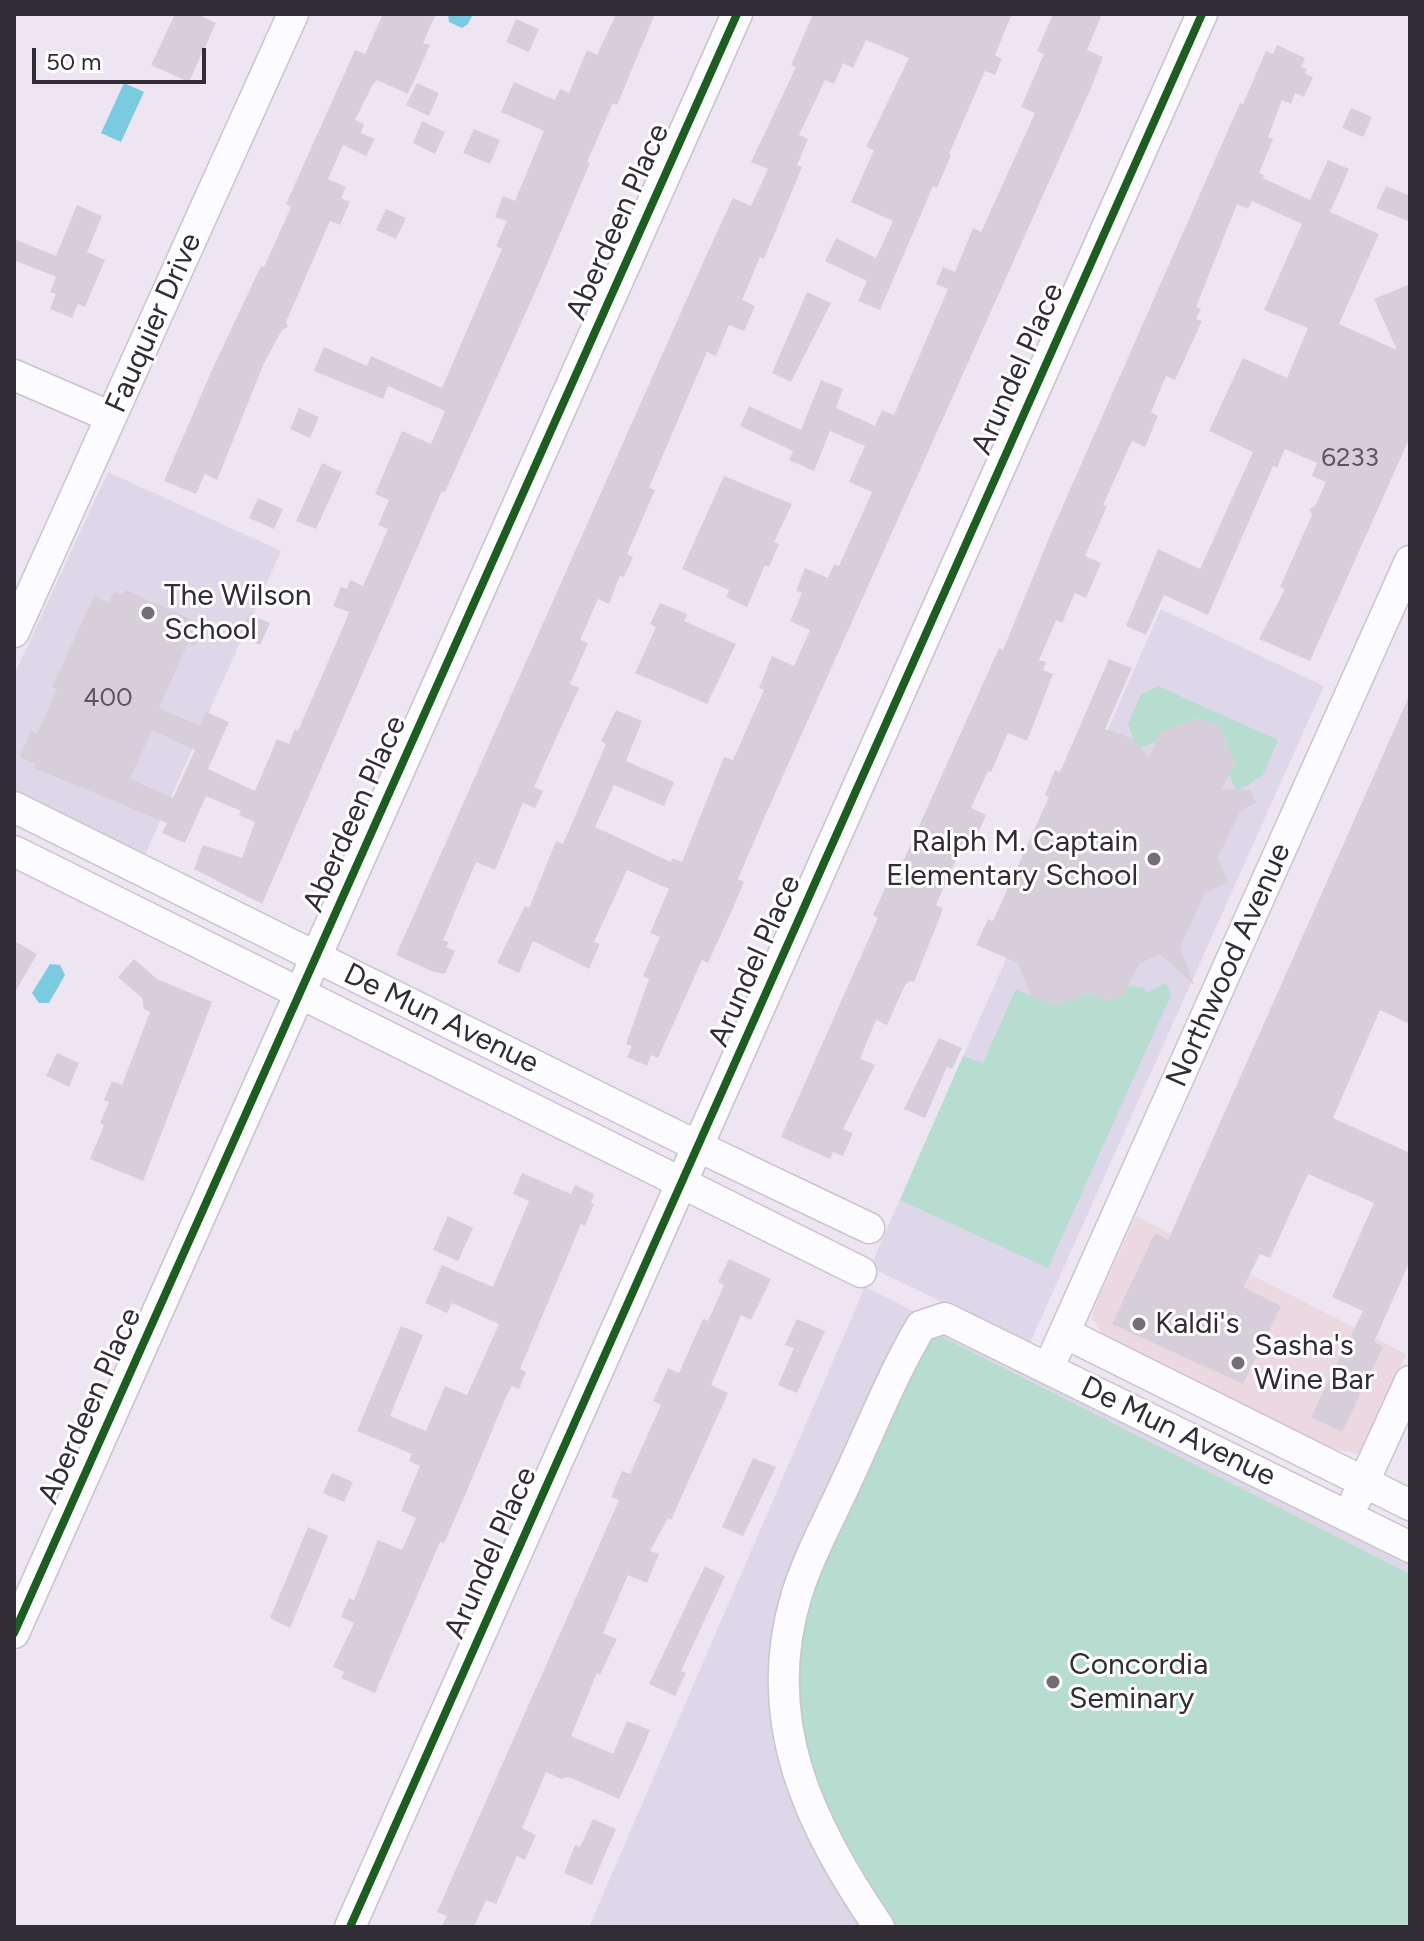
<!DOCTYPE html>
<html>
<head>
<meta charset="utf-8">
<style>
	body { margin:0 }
	#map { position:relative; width:1424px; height:1941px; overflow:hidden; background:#eee5f2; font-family:Figtree,sans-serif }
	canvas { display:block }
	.frame { position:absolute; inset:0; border:16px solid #322c35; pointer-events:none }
	.scale { position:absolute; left:32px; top:48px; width:174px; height:36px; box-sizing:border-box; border:4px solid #322c35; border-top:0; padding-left:10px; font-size:24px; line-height:28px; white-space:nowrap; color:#322c35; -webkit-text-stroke:6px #fff; paint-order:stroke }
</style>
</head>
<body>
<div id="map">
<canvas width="1424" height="1941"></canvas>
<div class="frame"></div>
<div class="scale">50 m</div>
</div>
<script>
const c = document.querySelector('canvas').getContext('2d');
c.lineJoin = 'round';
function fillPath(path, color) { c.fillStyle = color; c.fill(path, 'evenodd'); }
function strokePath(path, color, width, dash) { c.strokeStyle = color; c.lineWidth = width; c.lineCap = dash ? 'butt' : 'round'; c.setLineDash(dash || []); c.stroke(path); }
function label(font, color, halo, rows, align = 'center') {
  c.font = font + ' Figtree,sans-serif'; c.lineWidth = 6; c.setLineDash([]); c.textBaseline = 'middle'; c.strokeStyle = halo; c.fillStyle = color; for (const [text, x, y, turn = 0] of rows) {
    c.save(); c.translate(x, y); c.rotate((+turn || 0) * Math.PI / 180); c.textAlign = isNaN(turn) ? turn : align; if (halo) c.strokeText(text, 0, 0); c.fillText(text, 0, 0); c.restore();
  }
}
fillPath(new Path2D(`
	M1136 1216 1406 1354 1366 1447 1356 1454 1332 1448 1105 1338 1092 1318 1095 1305Z`), '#ebd8e1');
fillPath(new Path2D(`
	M108 472 281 551 144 857 14 794V675Z
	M1161 609 1324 686 1029 1345 870 1267Z
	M865 1287 1410 1560V1927H589Z`), '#ded7e9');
fillPath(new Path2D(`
	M1158 686 1278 740 1263 775 1237 792 1229 775 1235 763 1220 726 1197 718 1161 732 1156 742 1137 749 1128 724 1141 694Z
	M1166 983 1171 995 1048 1268 900 1200 963 1056 983 1063 1016 989 1055 1006 1079 997 1083 990 1108 1001 1124 995 1128 986 1143 987 1146 993Z
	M921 1326 1410 1574V1927H879L804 1794 788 1631Z`), '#b6ddd0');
fillPath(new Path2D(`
	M473 14 468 24 462 28 449 22 448 14Z
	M124 83 144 92 121 142 101 133Z
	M50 964 60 965 65 975 49 1003H39L32 993Z`), '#7acbe0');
fillPath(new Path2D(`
	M175 14H197L216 23 189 82 151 65Z
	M383 14H436L423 43 430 45 408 94 377 80 373 84 355 120 364 124 361 133 375 139 366 156 343 145 328 179 346 187 341 198 350 202 340 225 330 221 286 322 288 327 282 330 264 363 217 480 205 474 196 494 164 481 211 372 261 266 264 267 291 207 286 204 355 50 365 54Z
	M616 14H655L617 105 613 103 587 162 590 163 536 290 445 492 442 491 262 904 194 869 203 845 242 858 255 822 239 815 241 811 206 796 185 843 162 833 167 823 34 768 36 764 20 757 31 731 37 734 57 689 52 687 94 596 109 603 114 591 123 595 125 590 204 625 194 646 188 643 159 708 200 726 206 712 229 722 208 769 255 791 277 739 289 744 295 729 298 731 343 627 349 612 333 606 341 587 347 589 350 580 363 586 388 529 378 525 389 500 375 494 402 431 431 444 445 411 388 386 383 399 314 371 324 347 367 366 371 356 442 388 502 249 496 246 507 221 495 217 503 196 515 201 544 131 501 112 514 82 555 100 560 89 569 93 587 50 597 55ZM152 730 195 750 173 798 130 779Z
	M813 14H1012L995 55 1002 59 995 75 985 71 949 154 951 155 937 188 933 186 880 310 858 301 867 281 825 261 836 238 876 258 893 221 851 202 874 150 866 147 909 58 866 40 853 68 843 63 834 84 825 80 799 135 808 139 797 165 802 167 764 259 760 257 742 300 755 306 744 331 729 325 716 356 707 352 649 488 655 490 627 554 633 557 624 577 620 576 609 604 598 599 580 640 588 643 570 684 579 688 534 787 543 791 535 808 523 803 495 870 476 862 443 940 449 942 446 947 455 951 445 974 434 972 396 955 705 258 733 198 751 206 768 169 751 162 796 67 791 65Z
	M1053 14H1102L1087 50 1103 57 1091 88 765 816 738 879 744 882 733 908 708 963 702 960 658 1058 651 1055 647 1066 627 1057 632 1046 626 1044 649 979 643 976 660 937 650 933 669 889 627 870 594 942 600 944 589 969 533 941 519 973 497 963 525 906 529 908 556 841 563 844 606 744 601 741 616 710 642 721 626 761 674 782 664 806 614 785 595 827 671 862 672 858 682 862 724 757 733 760 764 690 759 688 772 656 794 666 810 630 790 621 802 593 796 591 805 568 828 578 834 564 839 566 872 492 849 482 865 446 830 431 814 471 789 460 793 451 740 426 749 406 801 430 821 380 843 389 836 408 875 426 882 410 894 415 948 289 936 284 943 267 955 272 973 228 981 232 1035 113 1021 107 1044 54 1037 51Z
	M516 19 539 29 529 52 506 42Z
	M1277 45 1305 58 1301 67 1307 69 1305 74 1313 77 1304 97 1295 93 1291 104 1282 100 1268 137 1273 139 1259 173 1264 175 1263 178 1310 200 1328 160 1349 169 1330 212 1379 234 1339 324 1397 350 1374 299 1410 284V437L1310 661 1259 639 1285 589 1280 587 1312 515 1309 509 1315 506 1326 482 1312 476 1317 463 1285 449 1277 468 1273 466 1208 615 1164 595 1146 635 1126 626 1158 549 1200 569 1253 452 1209 431 1243 358 1287 378 1308 328 1264 310 1302 224 1252 201 1248 209 1237 204 1196 307 1201 309 1196 319 1202 321 1175 380 1166 376 1151 412 1158 416 1145 447 1132 441 1103 505 1107 506 1085 556 1101 563 1086 598 1075 593 1062 623 1056 620 1039 660 1046 662 1043 670 1053 674 1027 741 1008 733 991 772 988 771 971 808 986 815 972 847 963 843 936 905 943 909 914 982 910 981 905 985 887 1025 876 1020 860 1059 875 1065 843 1129 853 1133 843 1156 833 1152 830 1159 781 1137 878 918 873 915 887 884 892 886 999 648 1003 650 1054 526 1240 103 1243 104 1266 51 1273 54Z
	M417 83 439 93 429 116 406 105Z
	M1351 108 1372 117 1363 137 1342 128Z
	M422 121 445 132 435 154 413 143Z
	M474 129 500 140 490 164 463 153Z
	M1386 186 1410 196V222L1376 208Z
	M77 205 102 216 87 252 105 260 85 307 78 304 72 318 50 309 56 294 50 292 56 277 14 260V239L56 256Z
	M386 209 406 218 396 239 376 230Z
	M807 292 831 303 791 382 772 373Z
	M299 408 319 417 310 438 290 429Z
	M322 463 342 472 316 529 296 521Z
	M724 476 792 504 774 542 779 544 769 567 765 565 747 607 726 597 729 590 682 569Z
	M258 498 283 509 274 529 249 518Z
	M660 603 687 614 684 621 736 644 707 704 635 673 656 627 650 624Z
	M249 614 270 623 260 645 239 635Z
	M1109 659 1132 668 1105 729 1132 738 1149 757 1161 732 1198 718 1220 726 1235 763 1222 789 1250 790 1256 803 1241 810 1218 857 1228 882 1205 893 1180 947 1194 985 1160 954 1139 964 1124 995 1108 1001 1090 993 1055 1006 1031 996 1018 963 976 945 988 919 993 921 1049 797 1045 795 1055 770 1060 772Z
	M1410 694V1024L1380 1010 1333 1118 1410 1153V1261L1374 1342 1383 1347 1342 1432 1311 1417 1363 1311 1332 1297 1374 1203 1308 1174 1270 1258 1260 1254 1243 1287 1281 1306 1243 1384 1112 1324 1155 1233 1168 1240Z
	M14 941 37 954 14 994Z
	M134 959 157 979 212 1002 143 1181 90 1159 104 1125 100 1123 109 1102 104 1100 112 1081 122 1085 150 1012 144 1009 142 998 118 977Z
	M939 1038 962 1048 952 1069 947 1067 925 1118 904 1109Z
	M57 1053 79 1063 69 1087 46 1076Z
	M522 1173 571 1194 575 1185 594 1194 591 1203 594 1204 585 1226 581 1224 520 1369 526 1372 519 1389 512 1386 506 1397 463 1500 444 1543 440 1542 375 1693 341 1678 344 1672 333 1667 354 1623 341 1617 349 1598 354 1600 378 1540 402 1550 416 1518 401 1511 420 1466 409 1461 412 1454 357 1431 401 1326 423 1335 390 1416 426 1431 445 1386 467 1395 499 1324 452 1303 447 1313 425 1303 442 1265 493 1287 529 1201 513 1194Z
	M448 1216 473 1228 458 1261 433 1250Z
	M729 1259 771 1279 751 1320 741 1315 711 1385 728 1393 671 1520 668 1518 650 1551 659 1554 647 1583 628 1575 603 1633 617 1639 600 1675 597 1673 571 1736 613 1754 627 1721 650 1730 641 1752 619 1799 569 1777 561 1779 546 1772 522 1828 536 1835 525 1860 517 1856 496 1904 486 1900 474 1927H441L447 1916 437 1912 619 1500 611 1497 622 1471 630 1474 661 1405 653 1401 668 1368 679 1373 703 1319 708 1321 724 1285 718 1282Z
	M797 1319 825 1331 797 1393 778 1385 794 1348 785 1345Z
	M753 1458 776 1467 743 1536 722 1527Z
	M332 1473 353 1482 344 1502 323 1493Z
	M308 1527 328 1536 290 1628 270 1618Z
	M705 1566 725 1576 681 1671 686 1673 675 1696 649 1684Z
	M593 1819 616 1829 592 1885 564 1873 575 1845 580 1847Z`), '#d6cfd9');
const minor = new Path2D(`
	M14 375 111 417
	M14 632 293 14
	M14 807 699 1147 869 1228
	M14 851 861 1272
	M1065 1333 1410 1505
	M1048 1369 1410 561
	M1356 1499 1410 1381
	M14 1633 737 14
	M350 1927 1202 14
	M879 1927C810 1826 759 1722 796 1597 808 1557 830 1518 847 1480 871 1429 892 1375 921 1326L945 1318 1410 1547`);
strokePath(minor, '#c9c3cd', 33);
strokePath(minor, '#fcfbfd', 30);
strokePath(new Path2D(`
	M14 1633 737 14
	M350 1927 1202 14`), '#1b5e20', 8);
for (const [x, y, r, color] of [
	[148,613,8,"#746d77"],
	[1154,859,8,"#746d77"],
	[1139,1324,8,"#746d77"],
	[1238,1363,8,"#746d77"],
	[1053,1682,8,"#746d77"]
]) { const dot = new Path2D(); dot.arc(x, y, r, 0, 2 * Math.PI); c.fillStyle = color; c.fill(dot); strokePath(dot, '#fff', 3); }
label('26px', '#5b555e', null, [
	["6233",1350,458],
	["400",108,698]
]);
label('30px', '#322c35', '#fff', [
	["Aberdeen Place",618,222,-66],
	["Fauquier Drive",154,323,-66],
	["Arundel Place",1018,369,-66],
	["Aberdeen Place",355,814,-66],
	["Arundel Place",755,961,-66],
	["Northwood Avenue",1229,965,-66],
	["De Mun Avenue",441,1019,26],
	["Aberdeen Place",90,1406,-66],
	["De Mun Avenue",1178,1432,26],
	["Arundel Place",491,1553,-66]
]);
label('30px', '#322c35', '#fff', [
	["The Wilson",164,596],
	["School",164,630],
	["Ralph M. Captain",1138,842,"right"],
	["Elementary School",1138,876,"right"],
	["Kaldi's",1155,1324],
	["Sasha's",1254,1346],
	["Wine Bar",1254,1380],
	["Concordia",1069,1665],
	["Seminary",1069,1699]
], 'left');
</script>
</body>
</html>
